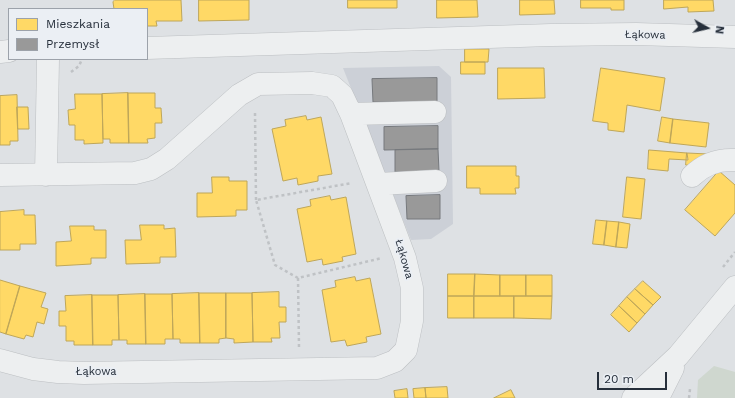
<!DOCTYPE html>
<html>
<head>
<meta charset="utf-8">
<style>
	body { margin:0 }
	#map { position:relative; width:735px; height:398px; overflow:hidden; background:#dee1e4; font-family:"Work Sans",sans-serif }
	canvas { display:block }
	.legend { position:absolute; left:8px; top:8px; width:140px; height:52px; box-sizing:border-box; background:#ebeff4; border:1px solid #9ca2aa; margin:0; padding:5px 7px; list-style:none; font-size:12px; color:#262f3b }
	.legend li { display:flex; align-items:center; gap:8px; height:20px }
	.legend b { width:20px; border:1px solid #9ca2aa }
	.north { position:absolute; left:687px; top:8px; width:40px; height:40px; -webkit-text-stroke:3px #ebeff4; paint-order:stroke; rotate:98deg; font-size:11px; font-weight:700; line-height:16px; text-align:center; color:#262f3b }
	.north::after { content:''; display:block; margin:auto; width:14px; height:18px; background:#262f3b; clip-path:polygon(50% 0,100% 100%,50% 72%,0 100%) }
	.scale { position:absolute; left:597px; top:372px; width:70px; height:18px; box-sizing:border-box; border:2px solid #262f3b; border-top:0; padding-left:5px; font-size:12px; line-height:14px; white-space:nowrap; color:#262f3b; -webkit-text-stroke:3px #ebeff4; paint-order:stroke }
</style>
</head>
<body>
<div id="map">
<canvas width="735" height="398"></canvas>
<ul class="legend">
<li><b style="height:11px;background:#ffd966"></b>Mieszkania</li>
<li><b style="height:11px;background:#999"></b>Przemysł</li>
</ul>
<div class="north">N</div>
<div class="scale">20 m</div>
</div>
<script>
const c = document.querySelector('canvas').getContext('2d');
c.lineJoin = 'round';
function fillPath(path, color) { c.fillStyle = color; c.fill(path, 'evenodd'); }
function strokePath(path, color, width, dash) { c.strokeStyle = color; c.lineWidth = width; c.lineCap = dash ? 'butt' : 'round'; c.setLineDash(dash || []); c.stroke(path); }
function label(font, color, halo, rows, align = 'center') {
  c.font = font + ' "Work Sans",sans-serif'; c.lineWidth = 4; c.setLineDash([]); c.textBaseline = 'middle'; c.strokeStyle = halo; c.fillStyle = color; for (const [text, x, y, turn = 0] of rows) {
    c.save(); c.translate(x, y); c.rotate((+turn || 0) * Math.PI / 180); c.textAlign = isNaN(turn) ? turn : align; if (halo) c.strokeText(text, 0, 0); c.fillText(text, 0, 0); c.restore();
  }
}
fillPath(new Path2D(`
	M439 66 451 77 453 224 431 239 411 240 343 68Z`), '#ccd0d7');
fillPath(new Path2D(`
	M714 366 735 372V398H697L698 380Z`), '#cfd7cf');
const homes = new Path2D(`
	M115 0H181L182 21H156L157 26H147V9H114L113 2Z
	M199 0H249V20L199 21Z
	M348 0H397V8H348Z
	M437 0H477L478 17 437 18Z
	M520 0H554L555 14 520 15Z
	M581 0H624V10H611V8H581Z
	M664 0H713L714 11 688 12V7L664 9Z
	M465 49H489L488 62H465Z
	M461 62H485V74H461Z
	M498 68H544L545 98 498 99Z
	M601 68 665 78 660 111 627 105 624 132 608 130V123L593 121Z
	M128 93H155V108H161L162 123H155V138L147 139 148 143H129Z
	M128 93 129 143H110V139H103L102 94Z
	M75 94H102L103 143 84 144V140H75V125H69L68 110 75 109Z
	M17 95 18 141H10V145H0V96Z
	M17 107H28L29 129H18Z
	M306 116 307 120 321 117 332 174 318 176V181L298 185 297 178 283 181 272 129 286 126 285 120Z
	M662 117 673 119 670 143 658 141Z
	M673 119 709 123 706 147 670 143Z
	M649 150 687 153 688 160 669 159 668 171 648 169Z
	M687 153 708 154 707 167 686 165Z
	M467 166H516V176H519V188H515L516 194H480V188H467Z
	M719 171 735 185V213L715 236 685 210Z
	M212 177H229V181H247V210H236V216L197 217V193H212Z
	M627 177 645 179 641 219 623 217Z
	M330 196 331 200 346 197 356 254 342 257 343 261 323 265 322 259 307 262 297 209 311 206 310 200Z
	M24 210V215H35L36 244H20V250H0V212Z
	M596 220 607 221 604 245 593 244Z
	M607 221 619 222 616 247 604 245Z
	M619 222 630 224 627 248 616 247Z
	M140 225H164V229L175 228 176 257H160V263L126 264 125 240H141Z
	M70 226H94V230H106V258H91V264L56 266V242L71 241Z
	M448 274H475L474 296H448Z
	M475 274 500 275V296H474Z
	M500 275H526V296H500Z
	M526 275H552V296H526Z
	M355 277 356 281 370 278 381 334 366 337 367 342 347 346 345 340 331 342 322 290 336 287 335 281Z
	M0 280 20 286 6 334 0 332Z
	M643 281 661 297 653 305 635 289Z
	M20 286 46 293 41 307 48 309 44 324 37 322 33 337 26 335 24 339 6 334Z
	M635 289 653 305 645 314 627 297Z
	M279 292V307H286V322H279L280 338H271L272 342H253L252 293Z
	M199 293H226V338L219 339V343H200Z
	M199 293 200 343H180V339H173L172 294Z
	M226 293H252L253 342 234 343V339L226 338Z
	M145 294H172L173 339H165V344H146Z
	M145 294 146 344H127V340H119L118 295Z
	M92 295H118L119 340H112V345H93Z
	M92 295 93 345H74V341H66V326H59V311H66L65 296Z
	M448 296H474V318H448Z
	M474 296H514V318H474Z
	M514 296H552L551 319 514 318Z
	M627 297 645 314 637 323 619 306Z
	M619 306 637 323 629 332 611 315Z
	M447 387 448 398H426L425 388Z
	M425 388 426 398H414L413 389Z
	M407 389 408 398H395L394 391Z
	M511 390 515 398H494Z`);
fillPath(homes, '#ffd966');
strokePath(homes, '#bea659', 1);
const industry = new Path2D(`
	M437 78V102H373L372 79Z
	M438 126V149L384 150V127Z
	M438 149 439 171 395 172V150Z
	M440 195V219H407L406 196Z`);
fillPath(industry, '#999');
strokePath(industry, '#76797d', 1);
const minor = new Path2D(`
	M147 48 551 35 636 34 735 37
	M0 52 9 51
	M351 114 435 112
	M0 175 135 173 151 169 167 159 239 95 258 84 312 83 332 86 342 95 351 114 405 258 412 288V321L406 350 395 361 377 368 84 373 58 372 33 369 0 360
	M46 175 48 59
	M692 176C704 164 718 159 735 160
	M378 184 436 181
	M633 398 678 356 735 287
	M658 398 673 368`);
strokePath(minor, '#bcbfc2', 23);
strokePath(new Path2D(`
	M71 72 79 66 82 59
	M255 113 256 200
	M723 267 735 252
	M298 278 275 265 256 200 352 183
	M299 347 298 278 382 258
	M689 398 690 389`), '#bfc2c5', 2.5, [3, 3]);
strokePath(minor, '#edeff0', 22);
label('11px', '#262f3b', '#ebeff4', [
	["Łąkowa",645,35,1],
	["Łąkowa",404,259,74],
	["Łąkowa",96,372]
]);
</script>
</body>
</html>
